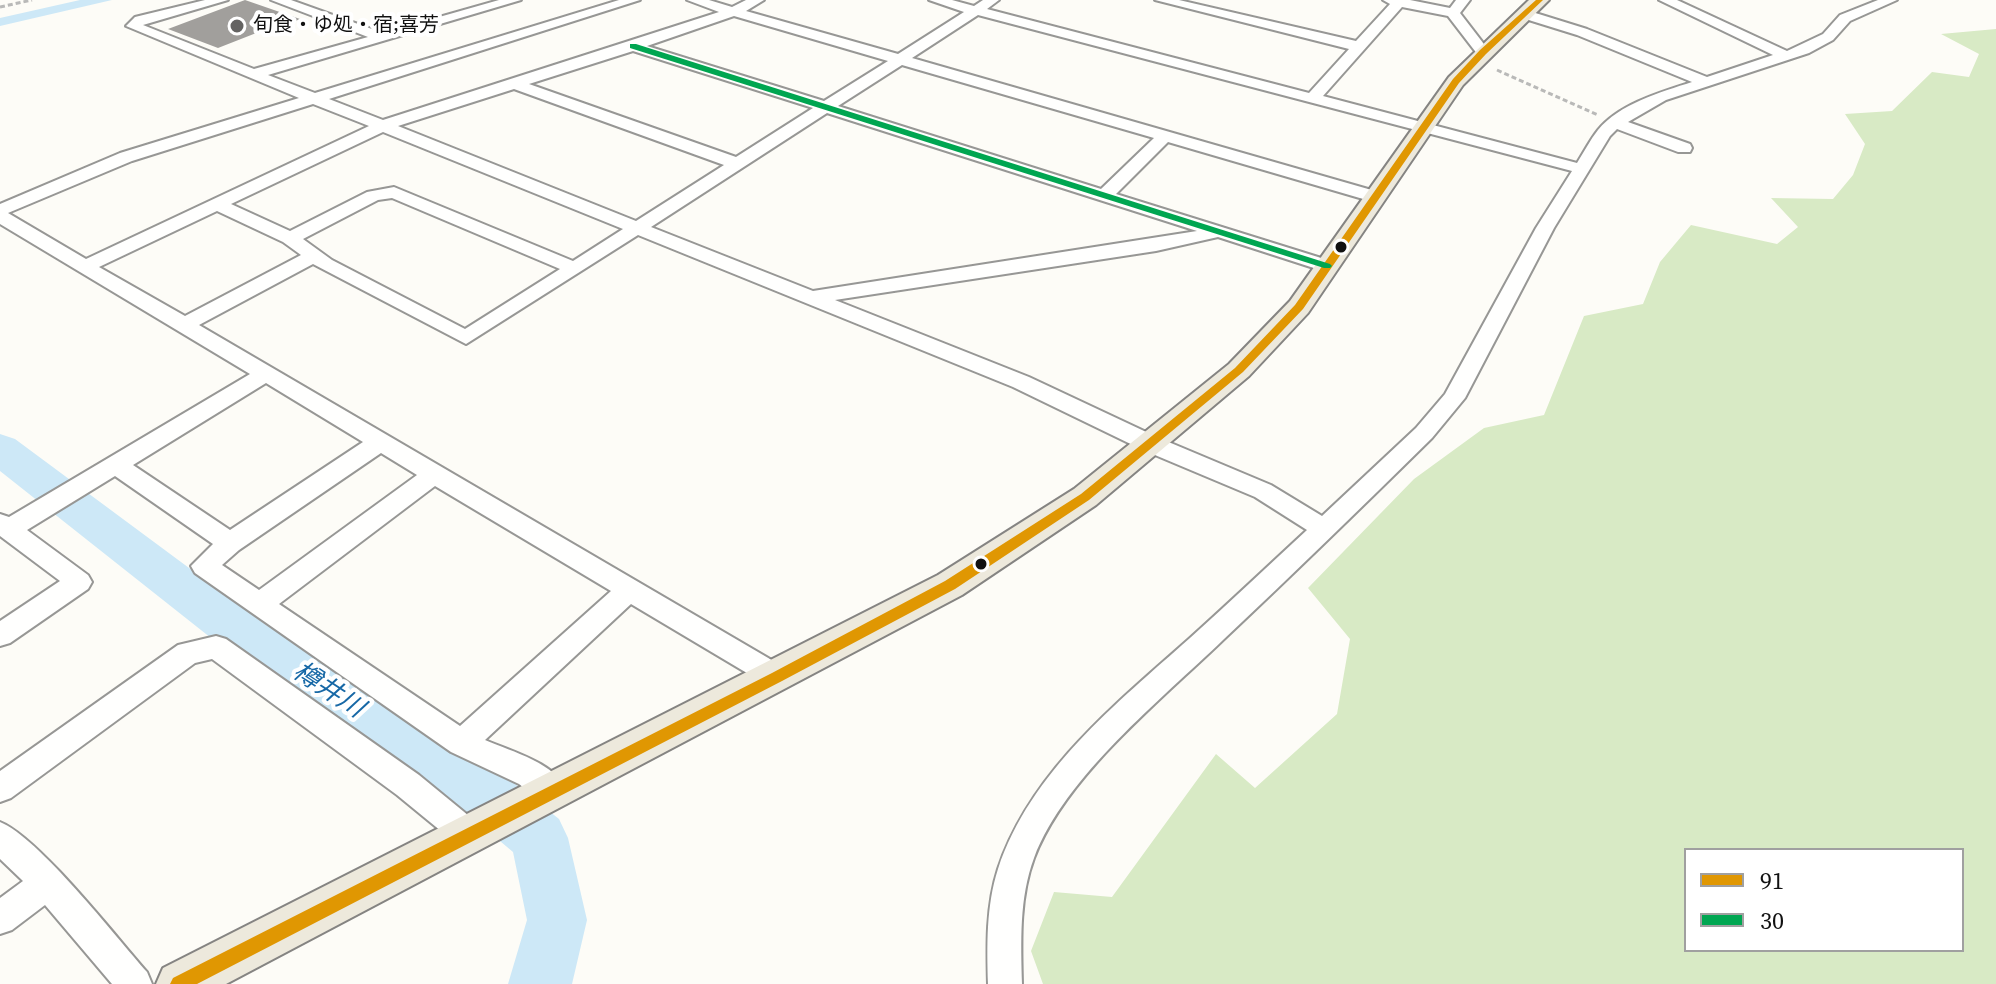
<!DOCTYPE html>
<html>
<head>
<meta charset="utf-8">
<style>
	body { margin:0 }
	#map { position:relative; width:1996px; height:984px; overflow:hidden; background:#fdfcf7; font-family:"Source Serif 4",serif }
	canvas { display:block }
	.legend { position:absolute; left:1684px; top:848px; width:280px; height:104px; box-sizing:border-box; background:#fff; border:2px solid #a0a0a0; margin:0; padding:10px 14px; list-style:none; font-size:24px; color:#111 }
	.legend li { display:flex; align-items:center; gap:16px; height:40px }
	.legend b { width:40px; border:2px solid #a0a0a0 }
</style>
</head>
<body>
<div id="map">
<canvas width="1996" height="984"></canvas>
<ul class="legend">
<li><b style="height:10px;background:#e09702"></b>91</li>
<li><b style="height:10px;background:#00a651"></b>30</li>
</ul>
</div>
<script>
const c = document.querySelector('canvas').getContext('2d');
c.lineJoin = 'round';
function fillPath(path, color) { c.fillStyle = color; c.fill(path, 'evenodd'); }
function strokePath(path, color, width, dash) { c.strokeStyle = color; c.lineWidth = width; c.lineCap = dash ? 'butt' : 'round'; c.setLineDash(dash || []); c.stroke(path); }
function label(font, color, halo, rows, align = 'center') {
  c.font = font + ' "Source Serif 4","Noto Sans JP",serif'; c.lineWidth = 8; c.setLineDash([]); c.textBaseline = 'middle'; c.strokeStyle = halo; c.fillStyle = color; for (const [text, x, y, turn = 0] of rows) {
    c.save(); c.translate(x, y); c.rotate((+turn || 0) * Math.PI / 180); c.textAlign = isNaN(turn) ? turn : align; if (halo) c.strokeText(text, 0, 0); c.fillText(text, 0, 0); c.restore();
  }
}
fillPath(new Path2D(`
	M1996 29V984H1043L1031 951 1054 892 1112 897 1216 754 1255 788 1337 714 1350 639 1308 588 1414 479 1484 428 1544 415 1584 316 1643 304 1660 262 1691 225 1777 244 1798 227 1771 198 1833 199 1853 175 1865 144 1845 114 1892 111 1932 72 1969 77 1979 54 1941 34ZM1686 850H1962V950H1686Z`), '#d8eac5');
fillPath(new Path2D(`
	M80 0H112L0 26V18Z`), '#cde8f7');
fillPath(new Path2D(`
	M0 434 15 439 266 625 509 779 559 819 568 838 587 920 572 984H508L527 920 513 852 469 815 230 653 0 471Z`), '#cde8f7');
fillPath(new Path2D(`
	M245 0 300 19 276 30 269 28 218 48 168 29Z`), '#a19f9c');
const minor = new Path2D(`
	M205 0H228L143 25 254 69 368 37 271 0H291L383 33 499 0H521L268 75 315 93 619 0H640L329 99 383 120 719 12 687 0H709L732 7 746 0H764L746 11 898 54 964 12 929 0H952L974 6 983 0H999L987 9 1309 93 1349 49 1155 0H1179L1356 41 1390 4 1383 0H1410L1450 8 1456 0H1470L1460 13 1490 52 1488 55H1478L1448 16 1402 7 1323 96 1577 163C1584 152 1590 140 1598 130 1619 104 1661 92 1692 82L1577 35 1519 17V11H1529L1587 29 1707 77 1773 55 1659 0H1677L1787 51 1823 34 1840 15 1878 0H1897L1850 21 1833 40 1809 53 1666 100 1628 122 1690 144 1692 148 1690 152H1678L1617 129 1610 136 1554 228 1465 398 1432 438C1363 506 1293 574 1223 640 1161 700 1065 776 1034 858 1019 898 1021 942 1022 984H988C987 946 986 906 998 869 1030 772 1117 703 1190 638 1230 602 1268 566 1307 530L1255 497 1143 450 1013 387 638 235 466 344 313 264 199 325 787 669 791 677 787 685 777 689 767 685 631 604 485 740C513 752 556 763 569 793L565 803 554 807 543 803 519 784 451 752 195 573 191 566 213 544 115 476 27 530 88 575 92 582 88 589 10 643 0 646V621L60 581 0 536V514L9 517 250 374 0 224V204L120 153 299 98 126 26 135 17ZM978 15 1572 171 1536 228 1445 394 1416 428 1322 516 1271 485 1159 438 1029 377 835 300 1156 251 1218 237 1320 270H1334L1337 266 1334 262 1116 194 1168 142 1370 201H1382L1385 197 1382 193 912 58ZM734 16 888 61 824 101 647 46ZM633 51 813 108 736 157 529 84ZM902 65 1154 138 1101 189 838 106ZM514 89 724 165 636 221 398 126ZM313 104 369 126 86 259 8 213 132 161ZM827 113 1197 231 813 291 651 227ZM383 132 623 229 573 261 394 187 367 192 290 231 231 204ZM392 198 560 269 465 329 332 260 303 239 378 200ZM217 211 283 242 301 255 185 316 99 267ZM266 383 363 442 230 530 133 465ZM381 453 417 475 259 590 222 565 239 550ZM435 486 611 591 460 726 279 604Z
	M216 636 226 639 419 775 480 825 485 835 480 845 469 850 458 845 397 795 212 659 195 663 11 798 0 802V771L178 645Z
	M0 822C38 837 116 937 147 972L152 984H112L45 905 12 930 0 934V898L23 881 0 859Z`);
const major = new Path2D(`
	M1529 0H1549L1463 85 1308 313 1249 376 1096 505 962 595 226 984H156L163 968 938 575 1074 489 1229 364 1290 301 1449 77Z`);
strokePath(minor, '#979795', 4);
strokePath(major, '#858482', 4);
strokePath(new Path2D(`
	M0 7 32 0
	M1497 70 1598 115`), '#b9b9b8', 3, [5, 3]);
fillPath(minor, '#fffffe');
fillPath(major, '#ede9dc');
fillPath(new Path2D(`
	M1536 0H1543L1486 54 1459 83 1303 309 1243 372 1089 500 955 589 782 681 197 984H170L173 978 772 673 945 581 1081 494 1235 368 1295 305 1453 79 1480 50Z`), '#e09702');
fillPath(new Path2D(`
	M630 44H636L1330 264 1332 266 1330 268H1324L630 48Z`), '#00a651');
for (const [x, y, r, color] of [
	[237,26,8,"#646362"],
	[1341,247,7,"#111"],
	[981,564,7,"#111"]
]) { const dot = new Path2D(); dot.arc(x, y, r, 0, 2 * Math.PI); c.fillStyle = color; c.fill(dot); strokePath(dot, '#fff', 3); }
label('20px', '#111', '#fff', [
	["旬食・ゆ処・宿;喜芳",253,26]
], 'left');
label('italic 26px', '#1768a6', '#fff', [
	["樽井川",328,691,33]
]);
</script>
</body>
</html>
